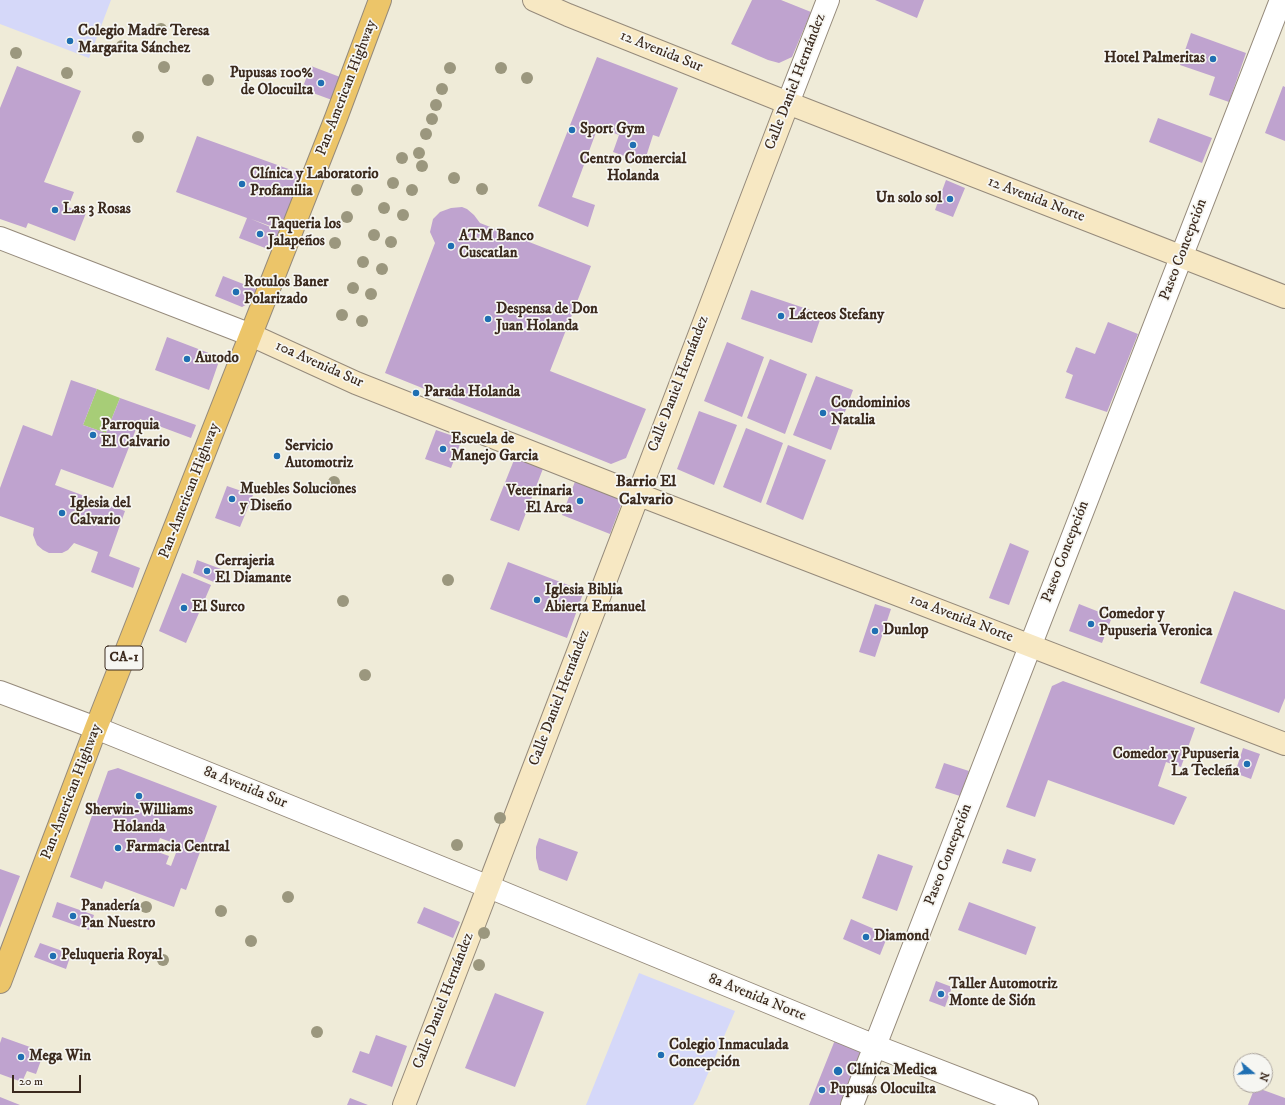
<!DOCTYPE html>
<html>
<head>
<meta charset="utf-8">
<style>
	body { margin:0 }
	#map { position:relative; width:1285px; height:1105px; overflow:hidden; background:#efebd8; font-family:"IM FELL DW Pica",serif }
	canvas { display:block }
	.north { position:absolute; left:1233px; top:1053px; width:40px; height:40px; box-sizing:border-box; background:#f6f6f2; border:1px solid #aba49d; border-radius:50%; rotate:109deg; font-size:11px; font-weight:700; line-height:16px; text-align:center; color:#3b2a1e }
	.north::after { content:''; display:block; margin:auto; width:14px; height:18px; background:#1f6fb2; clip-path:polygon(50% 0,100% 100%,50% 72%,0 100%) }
	.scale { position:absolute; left:12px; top:1075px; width:69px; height:18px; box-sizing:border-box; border:2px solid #3b2a1e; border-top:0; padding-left:5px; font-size:12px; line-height:14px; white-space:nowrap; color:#3b2a1e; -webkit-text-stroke:3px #f6f6f2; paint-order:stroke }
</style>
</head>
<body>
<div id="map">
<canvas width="1285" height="1105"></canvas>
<div class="north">N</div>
<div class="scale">20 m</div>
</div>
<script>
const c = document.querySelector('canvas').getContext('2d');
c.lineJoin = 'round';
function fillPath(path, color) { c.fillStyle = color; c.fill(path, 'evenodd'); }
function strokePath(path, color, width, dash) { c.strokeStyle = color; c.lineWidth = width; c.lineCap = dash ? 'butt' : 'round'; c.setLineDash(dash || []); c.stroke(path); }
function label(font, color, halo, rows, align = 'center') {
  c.font = font + ' "IM FELL DW Pica",serif'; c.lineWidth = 3.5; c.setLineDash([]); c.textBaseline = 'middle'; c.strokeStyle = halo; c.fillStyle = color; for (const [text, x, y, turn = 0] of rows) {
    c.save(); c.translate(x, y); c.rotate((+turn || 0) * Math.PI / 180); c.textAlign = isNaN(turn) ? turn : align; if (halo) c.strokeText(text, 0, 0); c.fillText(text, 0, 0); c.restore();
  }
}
fillPath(new Path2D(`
	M0 0H111L89 58 0 24Z
	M639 973 735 1011 697 1099 693 1105H586Z`), '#d5d8f9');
fillPath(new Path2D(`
	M97 389 120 398 106 433 83 425Z`), '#a7cd77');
fillPath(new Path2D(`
	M752 0H781L811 12 792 57 779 63 768 60 731 44Z
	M875 0H924L917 18Z
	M1191 33 1246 53 1229 102 1209 95 1215 77 1180 65Z
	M597 57 678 88 659 137 653 135 644 163 613 152 619 135 598 127 572 197 595 205 588 227 538 206Z
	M17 66 81 91 44 182 74 192 68 207 86 213 75 241 28 223 26 228 0 219V108Z
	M311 66 340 77 332 100 302 89Z
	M1283 86 1285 87V141L1265 133Z
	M1158 118 1212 138 1202 163 1149 142Z
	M197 136 308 176 287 232 251 219 280 231 273 251 239 238 247 218 176 192Z
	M946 180 965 188 953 217 935 210Z
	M462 207 467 209 474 215 480 223 591 266 550 371 646 409 626 458 611 464 385 373 435 243 430 232 433 219 440 212 451 208Z
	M223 276 256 289 251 302 242 307 215 296Z
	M751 290 822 314 812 343 741 319Z
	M1108 322 1138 334 1107 412 1065 398 1073 375 1066 372 1076 347 1095 354Z
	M167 337 214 355 218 364 209 390 155 370Z
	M727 342 764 357 742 417 704 401Z
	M770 359 807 374 785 434 747 418Z
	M816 376 853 390 831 450 793 435Z
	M71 380 97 389 83 425 106 433 120 398 196 425 191 438 140 419 113 488 61 469 55 485 125 511 109 556 140 568 133 588 91 572 98 552 74 543 68 550 62 553H49L43 550 37 545 33 535 34 528 0 516V488L23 425 52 436Z
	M699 411 737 425 714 485 677 469Z
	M746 428 783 443 761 503 723 487Z
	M436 430 462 439 451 468 425 459Z
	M788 445 826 460 803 520 766 504Z
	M516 455 544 466 519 531 490 520Z
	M576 479 624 497 610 534 562 515Z
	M227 486 253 495 240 527 215 518Z
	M1010 543 1029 551 1009 605 989 598Z
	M197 560 221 569 216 583 193 573Z
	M508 562 584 591 567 638 490 609Z
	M182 573 211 585 186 643 159 631Z
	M1234 591 1285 610V698L1279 713 1200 683Z
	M875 604 891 609 875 657 859 652Z
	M1079 604 1112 617 1102 643 1069 631Z
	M1063 681 1195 728 1181 767 1166 762 1158 786 1187 797 1174 825 1048 780 1035 817 1006 807 1052 686Z
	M1243 748 1260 754 1251 779 1235 773Z
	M944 763 969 771 960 796 935 788Z
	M118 768 217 806 186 890 181 888 174 907 105 881 102 889 70 877 108 771ZM160 838 179 845 171 866 166 864 169 856 155 851Z
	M539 838 578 852 567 881 539 870 536 858V847Z
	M1007 849 1036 859 1031 872 1002 863Z
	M878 854 913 866 897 911 862 898Z
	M0 869 20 876 0 928Z
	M57 902 94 915 89 930 52 917Z
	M969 902 1036 927 1026 955 958 930Z
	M424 907 460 922 453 938 417 923Z
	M851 919 888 935 880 955 843 939Z
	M40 943 71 954 66 969 34 957Z
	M936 981 952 987 945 1007 929 1001Z
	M495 993 544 1012 515 1087 465 1068Z
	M376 1035 407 1046 392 1087 352 1072 360 1051 369 1054Z
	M2 1037 44 1052 36 1074 27 1071 22 1082 0 1074V1043Z
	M835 1040 860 1051V1058L841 1105H809Z
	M1255 1087 1285 1098V1105H1248Z
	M0 1097 20 1105H0Z
	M350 1098 368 1105H347Z`), '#bfa3cf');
const street = new Path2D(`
	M788 103 828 0
	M0 238 251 335
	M0 692 96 728 489 887 875 1046 1027 1105
	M852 1105 1281 0`);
const secondary = new Path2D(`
	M534 0 568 15 788 103 1285 297
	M251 335 356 383 637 494 1285 744
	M404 1105C534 772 658 437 788 103`);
const primary = new Path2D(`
	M0 982 96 728 336 118 380 0`);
strokePath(street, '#958a7b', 24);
strokePath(secondary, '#958a7b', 24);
strokePath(primary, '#958a7b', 24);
strokePath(street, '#fff', 22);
strokePath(secondary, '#f7e8c3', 22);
strokePath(primary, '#ecc569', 22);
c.fillStyle = '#9b977e';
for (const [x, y] of [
	[161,29],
	[122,46],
	[16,53],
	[164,67],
	[450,68],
	[501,68],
	[67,73],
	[527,78],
	[208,80],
	[442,89],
	[436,105],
	[432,119],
	[426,134],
	[138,137],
	[419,153],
	[402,158],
	[422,166],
	[454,178],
	[393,183],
	[482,189],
	[357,190],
	[412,190],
	[384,208],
	[403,215],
	[347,217],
	[374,235],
	[391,242],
	[335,243],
	[363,262],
	[382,269],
	[353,288],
	[371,294],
	[342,315],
	[362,321],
	[334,482],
	[448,580],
	[343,601],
	[365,675],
	[500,818],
	[457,845],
	[288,897],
	[146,907],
	[221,911],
	[484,933],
	[251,941],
	[163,960],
	[479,965],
	[317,1032]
]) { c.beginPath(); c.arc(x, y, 6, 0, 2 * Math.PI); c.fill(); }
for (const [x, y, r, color] of [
	[70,41,4,"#1f6fb2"],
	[1213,59,4,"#1f6fb2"],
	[321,83,4,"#1f6fb2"],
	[572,130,4,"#1f6fb2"],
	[633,145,4,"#1f6fb2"],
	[242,184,4,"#1f6fb2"],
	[950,199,4,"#1f6fb2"],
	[55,210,4,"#1f6fb2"],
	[260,234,4,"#1f6fb2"],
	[451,246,4,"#1f6fb2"],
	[236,292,4,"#1f6fb2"],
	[781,316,4,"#1f6fb2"],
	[488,319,4,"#1f6fb2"],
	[187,359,4,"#1f6fb2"],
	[416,393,4,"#1f6fb2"],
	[823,413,4,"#1f6fb2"],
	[93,435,4,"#1f6fb2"],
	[443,449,4,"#1f6fb2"],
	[277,456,4,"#1f6fb2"],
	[232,499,4,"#1f6fb2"],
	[580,501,4,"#1f6fb2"],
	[62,513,4,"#1f6fb2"],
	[207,571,4,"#1f6fb2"],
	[537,600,4,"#1f6fb2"],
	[184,608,4,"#1f6fb2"],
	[1091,624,4,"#1f6fb2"],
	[875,631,4,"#1f6fb2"],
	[1247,764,4,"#1f6fb2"],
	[139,796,4,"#1f6fb2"],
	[118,848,4,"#1f6fb2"],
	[73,916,4,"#1f6fb2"],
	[866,937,4,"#1f6fb2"],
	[53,956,4,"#1f6fb2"],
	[941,994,4,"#1f6fb2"],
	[661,1055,4,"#1f6fb2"],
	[21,1057,4,"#1f6fb2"],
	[838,1071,5,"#1f6fb2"],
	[822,1090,4,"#1f6fb2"]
]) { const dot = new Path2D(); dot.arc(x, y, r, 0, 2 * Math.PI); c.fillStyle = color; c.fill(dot); strokePath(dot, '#f6f6f2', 1.5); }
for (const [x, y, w] of [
	[124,658,38]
]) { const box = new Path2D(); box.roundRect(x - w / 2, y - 12, w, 24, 3); c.fillStyle = '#f6f6f2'; c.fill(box); strokePath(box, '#3b2a1e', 1); }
label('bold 14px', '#3b2a1e', null, [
	["CA-1",124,658]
]);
label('bold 15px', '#3b2a1e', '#f6f6f2', [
	["Colegio Madre Teresa",78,32],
	["Margarita Sánchez",78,49],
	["Hotel Palmeritas",1205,59,"right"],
	["Pupusas 100%",313,74,"right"],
	["de Olocuilta",313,91,"right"],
	["Sport Gym",580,130],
	["Centro Comercial",633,160,"center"],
	["Holanda",633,177,"center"],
	["Clínica y Laboratorio",250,175],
	["Profamilia",250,192],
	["Un solo sol",942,199,"right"],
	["Las 3 Rosas",63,210],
	["Taqueria los",268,225],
	["Jalapeños",268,242],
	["ATM Banco",459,237],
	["Cuscatlan",459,254],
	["Rotulos Baner",244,283],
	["Polarizado",244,300],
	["Despensa de Don",496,310],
	["Juan Holanda",496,327],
	["Lácteos Stefany",789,316],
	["Autodo",195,359],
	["Parada Holanda",424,393],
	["Condominios",831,404],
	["Natalia",831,421],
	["Parroquia",101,426],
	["El Calvario",101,443],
	["Escuela de",451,440],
	["Manejo Garcia",451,457],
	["Servicio",285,447],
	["Automotriz",285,464],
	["Muebles Soluciones",240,490],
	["y Diseño",240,507],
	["Veterinaria",572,492,"right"],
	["El Arca",572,509,"right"],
	["Iglesia del",70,504],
	["Calvario",70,521],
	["Cerrajeria",215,562],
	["El Diamante",215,579],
	["Iglesia Biblia",545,591],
	["Abierta Emanuel",545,608],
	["El Surco",192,608],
	["Comedor y",1099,615],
	["Pupuseria Veronica",1099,632],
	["Dunlop",883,631],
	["Comedor y Pupuseria",1239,755,"right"],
	["La Tecleña",1239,772,"right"],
	["Sherwin-Williams",139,811,"center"],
	["Holanda",139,828,"center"],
	["Farmacia Central",126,848],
	["Panadería",81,907],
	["Pan Nuestro",81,924],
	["Diamond",874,937],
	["Peluqueria Royal",61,956],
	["Taller Automotriz",949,985],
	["Monte de Sión",949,1002],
	["Colegio Inmaculada",669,1046],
	["Concepción",669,1063],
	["Mega Win",29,1057],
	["Clínica Medica",847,1071],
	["Pupusas Olocuilta",830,1090]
], 'left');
label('15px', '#3b2a1e', '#f6f6f2', [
	["12 Avenida Sur",661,52,22],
	["Calle Daniel Hernández",796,82,-69],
	["Pan-American Highway",347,88,-69],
	["12 Avenida Norte",1036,200,21],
	["Paseo Concepción",1184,250,-69],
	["10a Avenida Sur",319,365,24],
	["Calle Daniel Hernández",679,384,-69],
	["Pan-American Highway",190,491,-69],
	["Paseo Concepción",1066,552,-69],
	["10a Avenida Norte",961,619,21],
	["Calle Daniel Hernández",560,698,-69],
	["8a Avenida Sur",245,788,22],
	["Pan-American Highway",72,792,-69],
	["Paseo Concepción",949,855,-69],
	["8a Avenida Norte",757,998,22],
	["Calle Daniel Hernández",444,1001,-69]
]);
label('bold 16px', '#3b2a1e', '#f6f6f2', [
	["Barrio El",646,483],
	["Calvario",646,501]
]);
</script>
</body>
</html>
